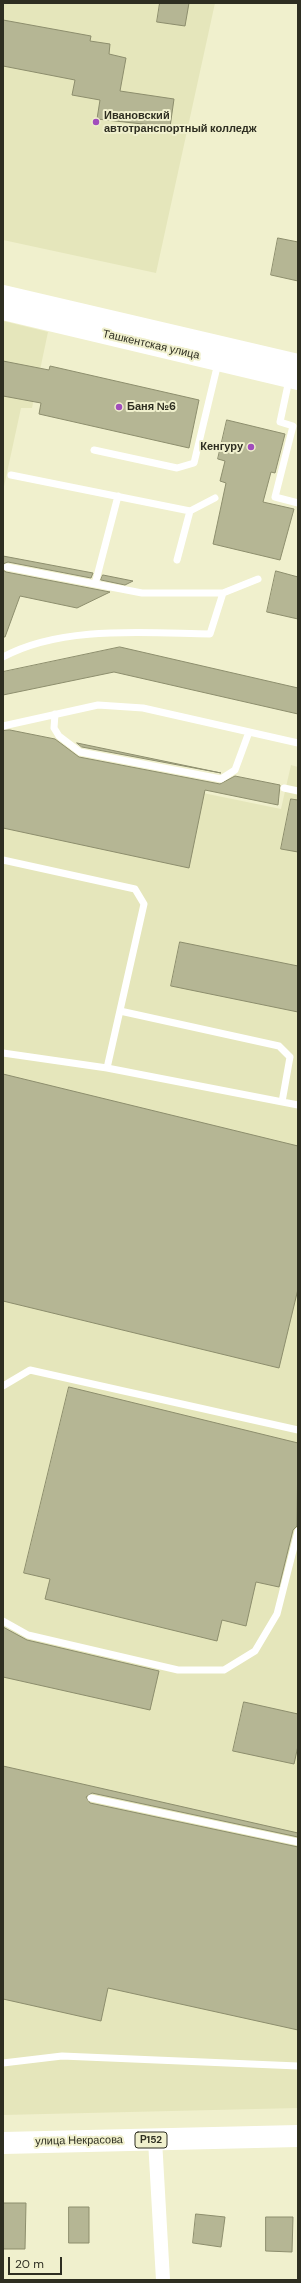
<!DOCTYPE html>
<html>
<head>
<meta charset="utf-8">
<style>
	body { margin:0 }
	#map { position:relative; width:301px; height:2283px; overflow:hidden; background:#f0f0cd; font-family:"DM Sans",sans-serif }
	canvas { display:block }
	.frame { position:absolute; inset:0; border:4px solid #2e2e21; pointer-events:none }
	.scale { position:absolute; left:8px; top:2257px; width:54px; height:18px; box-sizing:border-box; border:2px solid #2e2e21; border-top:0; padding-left:5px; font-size:12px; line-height:14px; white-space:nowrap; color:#2e2e21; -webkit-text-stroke:3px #f0f0cd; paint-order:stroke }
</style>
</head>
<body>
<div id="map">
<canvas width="301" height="2283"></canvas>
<div class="frame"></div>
<div class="scale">20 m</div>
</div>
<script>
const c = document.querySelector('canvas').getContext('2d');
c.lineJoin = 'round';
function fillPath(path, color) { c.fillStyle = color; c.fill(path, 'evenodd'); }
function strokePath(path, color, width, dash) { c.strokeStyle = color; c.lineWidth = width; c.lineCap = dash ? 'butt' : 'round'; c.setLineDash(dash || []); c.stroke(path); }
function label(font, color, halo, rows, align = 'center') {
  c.font = font + ' "DM Sans",sans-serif'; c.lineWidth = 4; c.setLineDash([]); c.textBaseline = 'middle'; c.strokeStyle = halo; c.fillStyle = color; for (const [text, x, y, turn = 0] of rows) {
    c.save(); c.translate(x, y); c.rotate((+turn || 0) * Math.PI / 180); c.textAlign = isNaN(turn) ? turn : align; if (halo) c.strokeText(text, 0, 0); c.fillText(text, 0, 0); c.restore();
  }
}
fillPath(new Path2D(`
	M3 3H215L156 273 3 240Z
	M3 321 48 332 32 408H21L3 491Z
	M3 752 281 809 291 765 298 767V2108L3 2115Z`), '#e5e6bb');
const building = new Path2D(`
	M160 3H189L185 26 157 22Z
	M3 20 91 36 90 41 110 44 109 54 126 58 120 91 174 99 170 127 97 119 100 100 72 95 75 80 3 66Z
	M278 238 298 242V281L271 275Z
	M3 361 49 370 50 366 199 400 189 448 39 414 41 403 3 396Z
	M227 420 285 434 275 473 271 472 263 502 294 509 280 560 213 544 226 483 220 481 225 461 218 459Z
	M3 556 93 573 91 578 8 562 3 564Z
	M3 570 6 572 110 592 77 608 20 596 5 637H3Z
	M276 571 298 577V619L267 612Z
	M103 575 133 581 125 585 101 580Z
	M120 647 298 688V714L114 672 3 695V672Z
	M10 730 55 739 79 757 220 784 235 776 280 785 278 805 205 790 189 868 3 828V731Z
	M77 743 221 773 82 747Z
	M291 799 298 800V852L281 849Z
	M180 942 298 966V1012L171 986Z
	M3 1074 298 1146V1289L279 1368 3 1301Z
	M69 1387 298 1443 297 1526 293 1530 279 1587 256 1582 246 1626 222 1620 217 1641 45 1599 50 1579 24 1573Z
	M3 1627 27 1640 159 1671 150 1710 3 1677Z
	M244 1702 298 1714V1746L294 1764 233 1751Z
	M3 1766 298 1833V1837L92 1793 86 1797 90 1803 298 1847V2030L108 1988 101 2021 3 1999Z
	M3 2203H26L25 2249H3Z
	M69 2207H89V2243H69Z
	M196 2214 225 2217 221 2247 193 2243Z
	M266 2217H293L292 2252 266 2251Z`);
fillPath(building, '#b5b694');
strokePath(building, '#8d8e6d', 1);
strokePath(new Path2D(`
	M289 380 280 422 293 426 275 497 298 503
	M94 450 177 468 194 463 218 363
	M11 475 190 511
	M177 560 190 511 215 498
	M7 567 142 593H223
	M95 584 118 496
	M3 657C62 625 145 633 210 634L223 593 258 579
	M55 714 54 728 59 736 80 752 221 779 235 770 249 732
	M3 726 98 705 143 708 298 743
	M284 788 298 791
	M3 860 135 889 144 904 107 1068
	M120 1011 279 1046 290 1057 282 1102
	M3 1053 107 1068 298 1105
	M3 1386 30 1370 298 1430
	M3 1621 28 1635 178 1670H224L255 1651 277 1614 298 1531
	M91 1798 298 1842
	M3 2063 62 2056 298 2066`), '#fff', 7);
strokePath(new Path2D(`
	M155 2140 163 2280`), '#fff', 14);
strokePath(new Path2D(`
	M3 295 298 364
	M3 310 298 380`), '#fff', 20);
strokePath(new Path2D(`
	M3 2143 298 2136`), '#fff', 22);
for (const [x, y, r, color] of [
	[96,122,4,"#a14dbc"],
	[119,407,4,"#a14dbc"],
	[251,447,4,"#a14dbc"]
]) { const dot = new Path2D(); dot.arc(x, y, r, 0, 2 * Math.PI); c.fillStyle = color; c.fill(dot); strokePath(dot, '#f0f0cd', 1.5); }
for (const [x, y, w] of [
	[151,2140,32]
]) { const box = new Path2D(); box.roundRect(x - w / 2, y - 8, w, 16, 3); c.fillStyle = '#f0f0cd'; c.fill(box); strokePath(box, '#2e2e21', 1); }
label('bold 10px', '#2e2e21', null, [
	["Р152",151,2140]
]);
label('bold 11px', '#2e2e21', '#f0f0cd', [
	["Ивановский",104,116],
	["автотранспортный колледж",104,129],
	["Баня №6",127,407],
	["Кенгуру",243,447,"right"]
], 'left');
label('11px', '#2e2e21', '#f0f0cd', [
	["Ташкентская улица",151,345,13],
	["улица Некрасова",79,2141,-1]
]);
</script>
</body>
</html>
